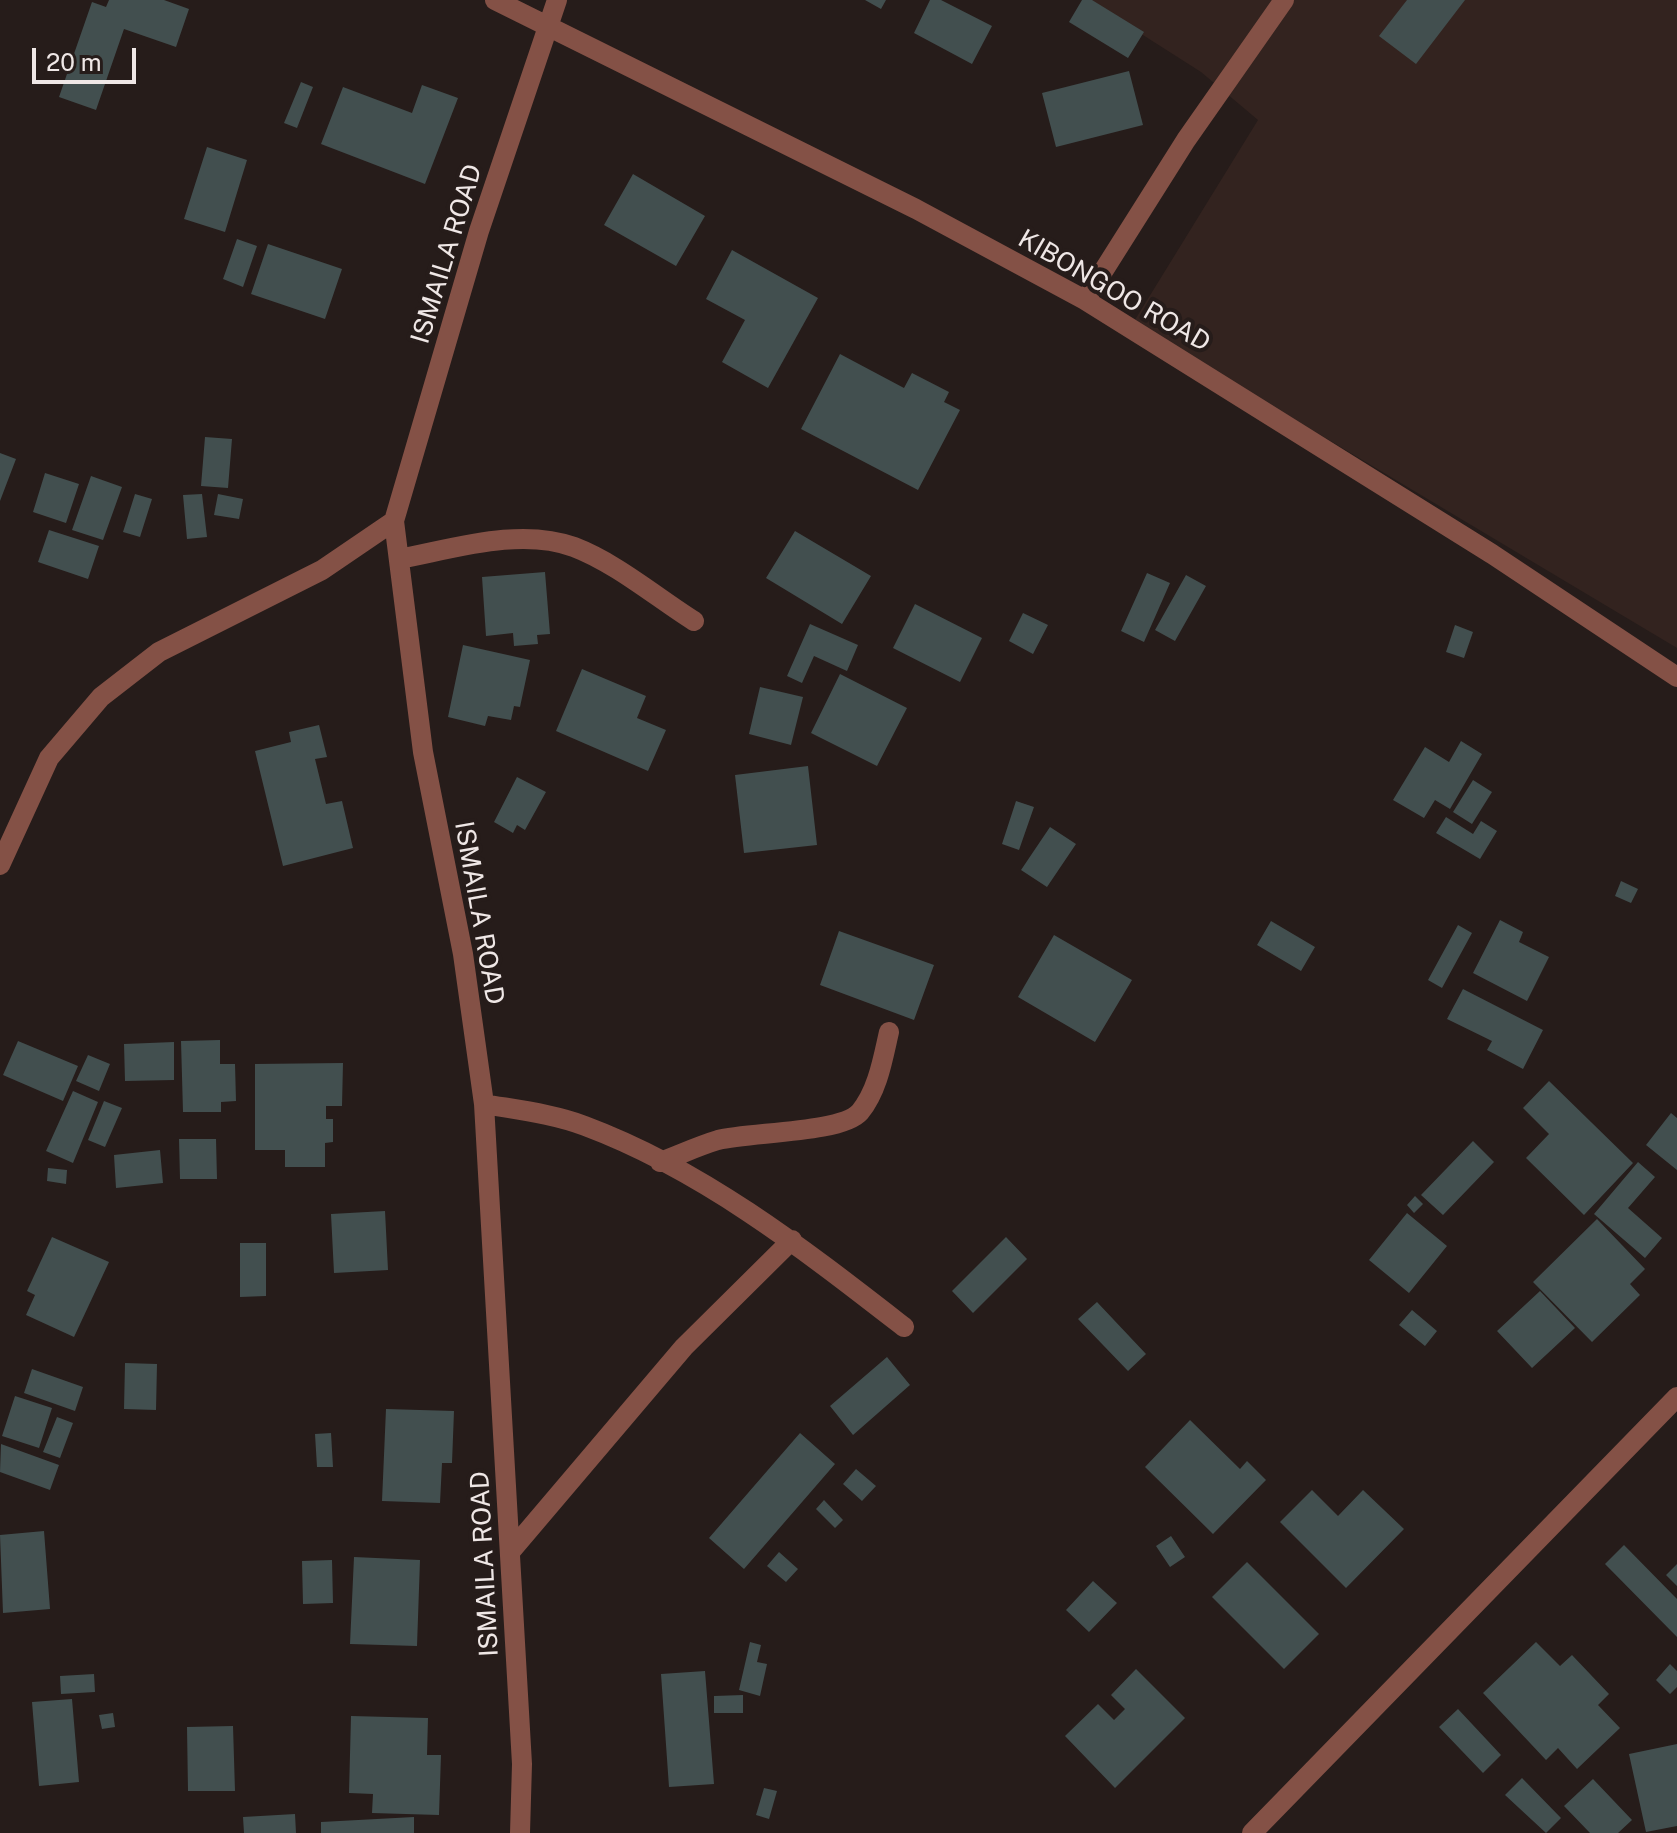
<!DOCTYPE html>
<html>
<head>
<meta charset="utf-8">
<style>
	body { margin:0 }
	#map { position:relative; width:1677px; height:1833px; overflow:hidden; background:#261c1a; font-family:"Public Sans",sans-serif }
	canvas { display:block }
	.scale { position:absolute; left:32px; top:48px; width:104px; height:36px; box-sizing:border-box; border:4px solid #efe7e6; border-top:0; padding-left:10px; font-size:24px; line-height:28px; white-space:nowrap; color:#efe7e6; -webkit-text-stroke:6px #261c1a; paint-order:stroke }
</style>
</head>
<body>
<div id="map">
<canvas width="1677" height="1833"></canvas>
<div class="scale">20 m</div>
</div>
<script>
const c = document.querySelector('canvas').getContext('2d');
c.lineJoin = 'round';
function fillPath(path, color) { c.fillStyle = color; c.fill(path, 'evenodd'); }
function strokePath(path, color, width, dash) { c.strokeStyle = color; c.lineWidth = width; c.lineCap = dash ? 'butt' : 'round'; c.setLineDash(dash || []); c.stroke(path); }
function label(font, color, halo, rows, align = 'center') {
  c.font = font + ' "Public Sans",sans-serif'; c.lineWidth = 8; c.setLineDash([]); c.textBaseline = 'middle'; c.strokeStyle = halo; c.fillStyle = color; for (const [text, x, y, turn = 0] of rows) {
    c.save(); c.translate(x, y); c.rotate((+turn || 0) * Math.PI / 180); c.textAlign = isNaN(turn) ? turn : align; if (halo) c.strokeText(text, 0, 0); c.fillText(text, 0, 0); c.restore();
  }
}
fillPath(new Path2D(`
	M1088 0H1677V648L1133 323 1258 120 1201 72Z`), '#33231f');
fillPath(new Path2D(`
	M109 0H164L189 9 176 47 124 29 96 110 59 97 92 2 106 7Z
	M865 0H886L881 9Z
	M930 0H941L992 26 972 64 914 33Z
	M1082 0H1092L1144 32 1128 58 1069 22Z
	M1407 0H1465L1416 64 1379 36Z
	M1129 71 1143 125 1056 147 1042 93Z
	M301 82 313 87 297 128 284 123Z
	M422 85 458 98 425 184 321 144 343 87 412 113Z
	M207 147 247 160 225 232 184 219Z
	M633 174 705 216 676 266 604 225Z
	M237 239 257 246 243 287 223 279Z
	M268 244 342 269 325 319 251 294Z
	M732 250 818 298 768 388 722 362 745 320 706 299Z
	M840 354 904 388 912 373 949 392 944 402 960 410 918 490 801 429Z
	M205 437 232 439 228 488 201 486Z
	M0 453 16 459 0 501Z
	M45 473 79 484 66 523 33 512Z
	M91 476 122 487 103 540 72 530Z
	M135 494 152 499 140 537 123 532Z
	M202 494 207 537 187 539 183 495Z
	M218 494 243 499 239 519 214 515Z
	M49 530 99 546 88 579 38 562Z
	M795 531 871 576 842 624 766 578Z
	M545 572 550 634 537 635 538 644 514 646 513 633 486 636 482 577Z
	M1147 573 1170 583 1144 642 1121 631Z
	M1186 575 1206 586 1175 641 1155 630Z
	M915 604 982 638 960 682 893 648Z
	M1023 613 1048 625 1033 654 1009 641Z
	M810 624 858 645 847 671 814 656 802 683 787 676Z
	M1455 625 1473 632 1464 658 1446 652Z
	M463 645 530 660 520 707 514 706 511 720 488 716 485 726 448 717Z
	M582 669 646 696 637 718 666 730 648 771 556 731Z
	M840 674 907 708 877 766 811 733Z
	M760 687 803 697 791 745 749 734Z
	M319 725 327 757 315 759 326 804 342 801 353 848 283 866 255 751 291 742 289 732Z
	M1461 741 1482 754 1450 809 1435 800 1424 818 1393 800 1425 747 1449 762Z
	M808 766 817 845 744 853 735 775Z
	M517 777 546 792 525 830 517 825 513 833 494 822Z
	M1473 780 1492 792 1472 824 1453 812Z
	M1016 801 1034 807 1019 850 1002 844Z
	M1446 817 1473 834 1481 821 1497 831 1480 859 1436 833Z
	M1050 827 1076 844 1047 887 1021 870Z
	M1621 881 1638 889 1631 903 1615 896Z
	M1500 920 1523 932 1519 942 1549 957 1527 1001 1473 973Z
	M1271 921 1315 947 1301 971 1257 945Z
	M1458 925 1472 933 1442 988 1428 980Z
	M839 931 934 965 914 1020 820 985Z
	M1054 935 1132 980 1095 1042 1018 997Z
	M1463 989 1543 1030 1523 1069 1487 1050 1492 1041 1447 1019Z
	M220 1040V1064H235L236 1101 221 1102V1112H183L181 1041Z
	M18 1041 78 1066 63 1101 3 1075Z
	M174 1042V1080L125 1081 124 1044Z
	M88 1055 110 1064 99 1091 76 1081Z
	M343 1063 342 1106H326V1119H333V1142L325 1143V1167H285V1150H255V1064Z
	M1549 1081 1633 1163 1584 1215 1526 1158 1549 1134 1523 1108Z
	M73 1091 98 1102 73 1163 46 1151Z
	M104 1101 122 1108 105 1147 88 1140Z
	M1671 1113 1677 1118V1170L1646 1145Z
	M179 1139H216L217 1179H180Z
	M1473 1141 1494 1162 1443 1215 1421 1195Z
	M160 1150 163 1183 116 1188 114 1155Z
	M1638 1162 1655 1177 1628 1208 1662 1238 1645 1258 1594 1214Z
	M48 1168 67 1170 66 1184 47 1181Z
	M1415 1196 1423 1204 1414 1213 1407 1205Z
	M385 1211 388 1270 334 1273 331 1214Z
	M1407 1213 1447 1246 1409 1293 1369 1260Z
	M1597 1219 1645 1269 1630 1284 1640 1295 1592 1342 1533 1282Z
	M52 1237 109 1262 74 1337 26 1315 35 1295 27 1291Z
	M1006 1237 1027 1259 973 1313 952 1291Z
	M240 1243H266V1296L240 1297Z
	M1540 1291 1575 1328 1532 1368 1497 1331Z
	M1097 1302 1146 1354 1128 1371 1078 1319Z
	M1412 1310 1437 1331 1425 1346 1399 1325Z
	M887 1357 910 1385 853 1435 830 1406Z
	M125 1363 157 1364 156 1410 124 1409Z
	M32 1369 83 1387 75 1411 24 1393Z
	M15 1396 52 1408 39 1448 2 1436Z
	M386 1409 454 1411 452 1463H442L440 1503 382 1501Z
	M57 1417 73 1423 60 1458 43 1452Z
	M1190 1420 1240 1469 1247 1461 1266 1480 1213 1534 1145 1467Z
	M331 1433 333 1467H317L315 1434Z
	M800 1433 835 1464 744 1569 709 1538Z
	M1 1444 59 1465 50 1490 0 1472Z
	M856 1469 876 1486 862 1501 843 1484Z
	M1312 1490 1338 1516 1363 1490 1404 1529 1346 1588 1280 1522Z
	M824 1500 843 1520 835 1528 816 1509Z
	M44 1531 50 1609 3 1613 0 1535Z
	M1171 1536 1185 1557 1170 1567 1156 1546Z
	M1624 1545 1677 1599V1637L1605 1564Z
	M779 1552 798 1569 786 1582 767 1566Z
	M354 1557 420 1560 417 1646 350 1644Z
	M332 1560 333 1603 303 1604 302 1561Z
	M1247 1562 1319 1634 1284 1669 1212 1597Z
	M1677 1564V1586L1666 1575Z
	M1093 1581 1117 1603 1089 1632 1066 1610Z
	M750 1642 761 1645 757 1662 767 1664 760 1696 739 1690Z
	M1536 1642 1560 1666 1572 1655 1609 1694 1598 1705 1620 1728 1577 1769 1558 1748 1546 1760 1483 1693Z
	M1670 1664 1677 1671V1687L1670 1694 1656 1680Z
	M1136 1669 1185 1718 1115 1788 1065 1736 1098 1704 1114 1720 1125 1709 1111 1695Z
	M705 1671 714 1784 669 1787 661 1674Z
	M94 1674 95 1692 61 1694 60 1676Z
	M743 1695V1713H714V1696Z
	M72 1699 79 1782 39 1786 32 1702Z
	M1458 1709 1501 1755 1483 1773 1439 1727Z
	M113 1713 115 1727 102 1729 99 1715Z
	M351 1716 428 1718 427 1755H441L439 1815 372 1813 373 1794 349 1793Z
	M233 1726 235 1791H188L187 1727Z
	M1677 1744V1826L1646 1832 1629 1754Z
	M1522 1778 1561 1818 1546 1833 1505 1795Z
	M1593 1779 1632 1820 1618 1833H1590L1564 1806Z
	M764 1788 777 1791 769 1819 756 1815Z
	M295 1814 296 1833H244L243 1817Z
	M414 1817V1833H321V1822Z`), '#424f4f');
strokePath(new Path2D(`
	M495 0 916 209 1085 300 1492 554 1677 677
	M1085 300 1186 140 1284 0
	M399 559C453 549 520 527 574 547 616 563 656 597 694 621
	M0 865 49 758 101 697 159 652 322 570 394 521
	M484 1104C518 1110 553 1114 585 1126 703 1170 806 1251 904 1327
	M660 1162C679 1155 698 1146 718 1140 750 1132 842 1133 860 1112 878 1090 883 1058 889 1032
	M510 1552 684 1347 792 1240
	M520 1833 522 1764 484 1104 463 954 423 752 394 521 479 231 557 0
	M1252 1833 1677 1397`), '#845146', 20);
label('26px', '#efe7e6', '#261c1a', [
	["ISMAILA ROAD",447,254,-73],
	["KIBONGOO ROAD",1114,291,30],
	["ISMAILA ROAD",479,913,80],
	["ISMAILA ROAD",485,1564,-93]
]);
</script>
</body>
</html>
